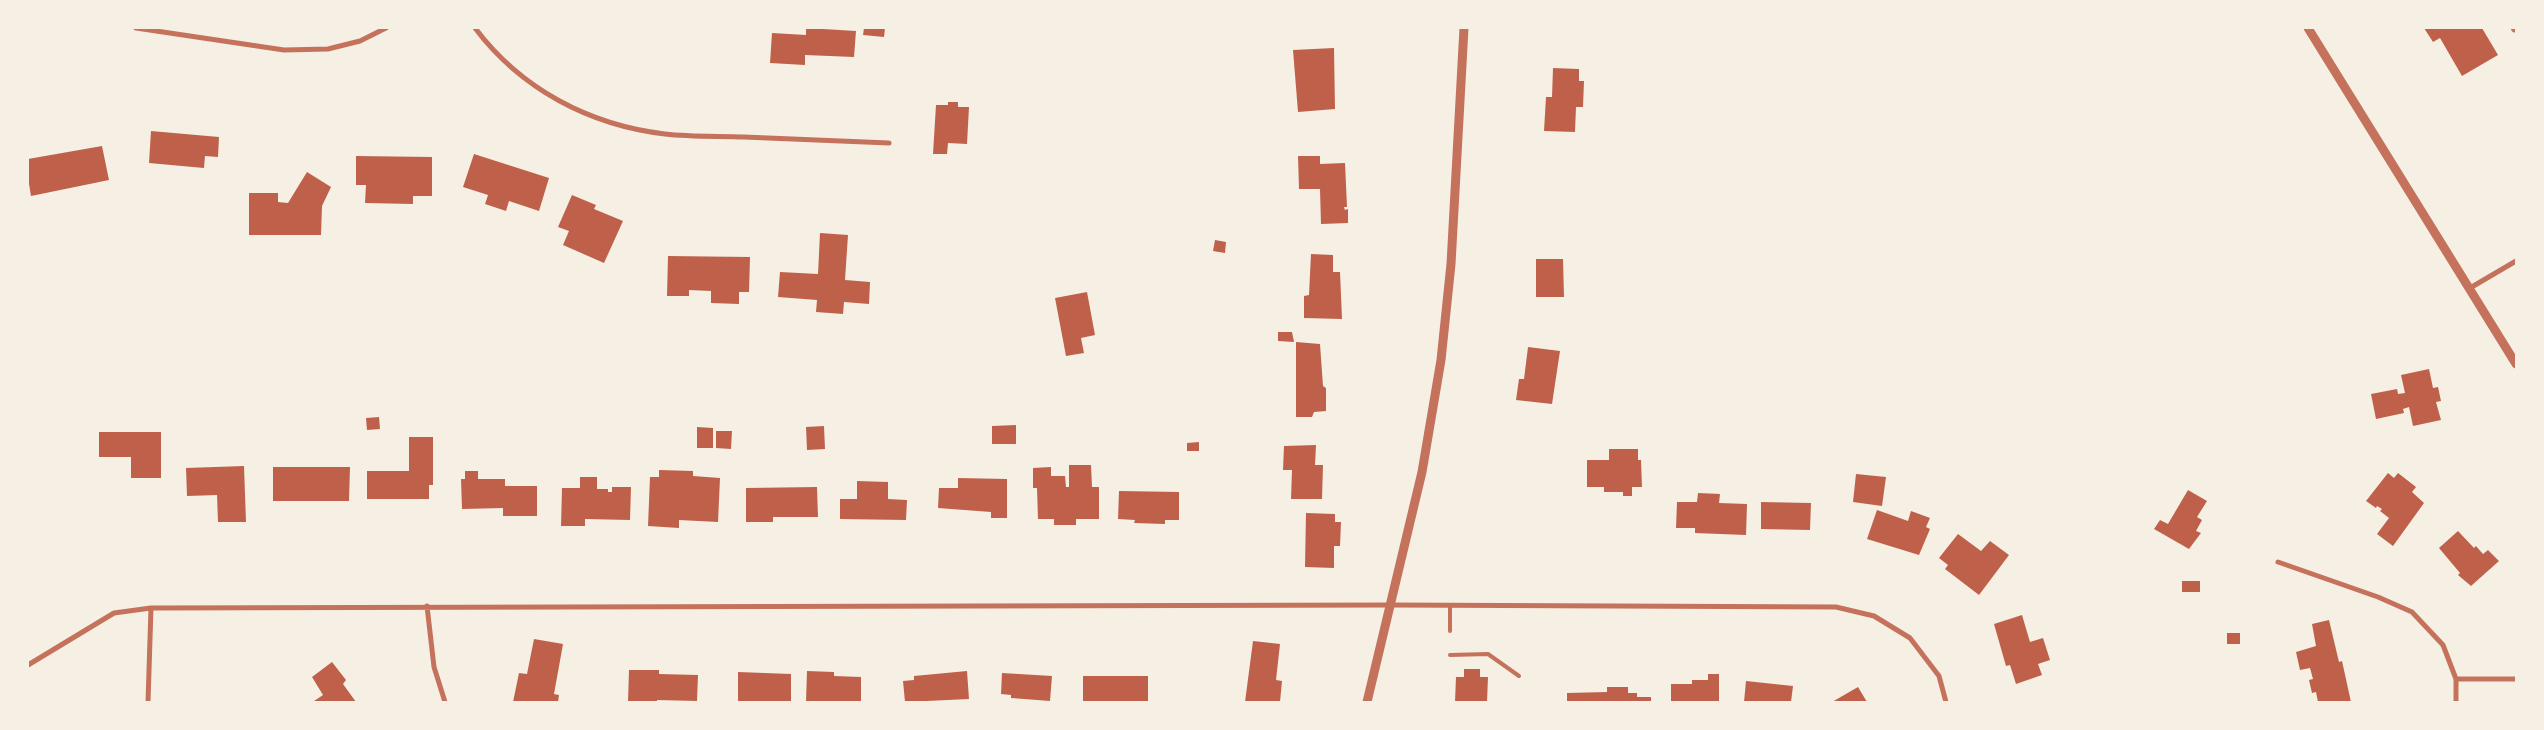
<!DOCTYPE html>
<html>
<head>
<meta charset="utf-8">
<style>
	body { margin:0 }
	#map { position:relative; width:2544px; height:730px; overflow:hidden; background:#f6efe4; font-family:"Source Sans 3",sans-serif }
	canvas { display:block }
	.frame { position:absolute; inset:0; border:29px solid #f6efe4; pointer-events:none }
</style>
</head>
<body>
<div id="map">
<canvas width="2544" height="730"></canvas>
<div class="frame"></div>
</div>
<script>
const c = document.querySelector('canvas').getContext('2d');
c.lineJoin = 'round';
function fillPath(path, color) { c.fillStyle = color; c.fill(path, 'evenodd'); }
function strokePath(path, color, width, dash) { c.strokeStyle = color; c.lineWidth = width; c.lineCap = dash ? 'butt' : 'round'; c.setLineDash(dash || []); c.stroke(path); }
fillPath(new Path2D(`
	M806 28 856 31 854 57 805 55V65L770 63 772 33 806 35Z
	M864 28H885L884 37 863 35Z
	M2424 28H2482L2498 55 2462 76 2440 38 2433 42Z
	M1334 48 1335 109 1298 112 1293 50Z
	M1553 68 1579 69V81H1584L1583 107H1576L1575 132 1544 131 1546 97H1552Z
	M948 102H958V107H969L967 144 948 143 947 154H933L936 105H948Z
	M151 131 219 137 218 157 205 156 204 168 149 163Z
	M102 146 109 180 31 196 28 178V159Z
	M474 154 549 178 539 211 509 201 506 211 485 204 488 195 463 187Z
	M356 156 432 157V196H413V204L365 203 366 185H356Z
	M1298 156H1320V164L1345 163 1347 207H1344L1345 210 1348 209V223L1321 224 1320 189H1299Z
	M307 172 331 187 322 206 321 235H249V193H278V202L288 203Z
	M572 195 596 205 594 209 623 221 604 263 563 245 569 231 558 227Z
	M820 233 848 235 845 280 870 282 869 304 844 302 843 314 816 312 817 300 778 297 780 272 818 274Z
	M1215 240 1226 242 1225 253 1213 251Z
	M1311 254 1333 255V272H1340L1342 319 1304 318V296L1309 295Z
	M668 256 750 257 749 292H739V304L711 303V291L689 290V296H667Z
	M1536 259H1563L1564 297H1536Z
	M1087 292 1095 335 1081 338 1084 353 1066 356 1055 298Z
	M1278 332H1292L1294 342 1278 341Z
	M1296 342 1320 344 1323 386 1326 388V411L1314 412 1312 417H1296Z
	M1528 347 1560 351 1552 404 1516 400 1519 379H1524Z
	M2429 369 2433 388 2438 387 2441 401 2436 402 2441 420 2413 426 2409 407 2403 409 2404 413 2376 419 2371 394 2397 389 2398 394 2405 393 2401 375Z
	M379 417 380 429 367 430 366 418Z
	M1016 425V444H992V426Z
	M824 426 825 449 807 450 806 427Z
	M697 427 713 428V448H697Z
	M716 431H732L731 449 716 448Z
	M99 432H161V478H131V457H99Z
	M409 437H433V485H429V499H367V471H409Z
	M1199 442V451H1187V443Z
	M1316 445 1315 465H1323L1322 499H1291L1292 470H1283L1284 446Z
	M1609 449H1638V460H1641L1642 487H1632V496H1623V492H1604V487H1587V460H1609Z
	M1069 465H1091L1092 487H1099V519H1076V525H1054V519H1038L1037 488H1033V468L1051 467V476H1065L1066 487H1069Z
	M244 466 246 522H218L217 495 187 496 186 468Z
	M273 467H350L349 501H273Z
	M659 470 693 471V476L720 478 718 522 679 520V528L648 526 650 477H659Z
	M465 471H478V479H505V486H537V516H503V508L462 509 461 479H465Z
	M2388 473 2394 478 2398 473 2416 487 2412 492 2424 503 2393 546 2377 534 2389 518 2380 511 2382 509 2377 506 2376 508 2366 501Z
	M1856 474 1886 477 1882 506 1853 502Z
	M580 477H597V489H608V492H612V487H631L630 520 585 519V526H561L562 488H580Z
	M958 478 1007 479V518H991V512L938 508 939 488H958Z
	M857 481 888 482V499L907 500 906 520 840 519V499H857Z
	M817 487 818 517H773V522H746V488Z
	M2188 490 2207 501 2197 517 2202 520 2196 531 2201 533 2189 549 2154 529 2160 520 2168 524Z
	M1119 491 1179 492V520H1165V524L1134 523 1135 520 1118 519Z
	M1698 493 1720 494 1719 503 1747 504 1746 535 1695 533V528H1676L1677 502H1697Z
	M1761 502 1811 503 1810 530 1761 529Z
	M1877 510 1908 521 1911 511 1930 518 1926 527 1930 529 1919 555 1867 539Z
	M1306 513 1335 514V522H1341L1340 546H1334V568L1305 567Z
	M2458 531 2474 548 2476 546 2483 554 2488 550 2499 561 2471 586 2458 575 2460 573 2439 548Z
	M1958 534 1981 551 1990 541 2009 555 1979 595 1945 569 1948 565 1939 558Z
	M2182 581H2200V592H2182Z
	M2022 615 2030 642 2043 638 2050 660 2038 664 2042 675 2016 684 2010 665 2006 666 1994 624Z
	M2329 620 2339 662 2342 661 2351 702H2318L2316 692 2312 693 2309 680 2313 679 2310 668 2300 670 2296 652 2316 646 2312 624Z
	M2227 633H2240V644H2227Z
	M534 639 563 644 554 694 559 695 558 702H513L519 673 527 674Z
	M1253 641 1280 644 1276 680 1282 681 1280 702H1245Z
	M332 662 346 680 343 684 356 702 314 701 323 695 312 677Z
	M1464 669H1480V677H1488L1487 702H1455L1456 677H1464Z
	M629 670H659V674L698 675 697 701 657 700V702H628Z
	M807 671 834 672V676L861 677V702H806Z
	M967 671 969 699 905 702 903 681 914 680V676Z
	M738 672 791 674V702H738Z
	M1002 673 1052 676 1050 701 1011 698V695L1001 694Z
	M1708 674H1719V702H1671V684H1692V680H1708Z
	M1083 676H1148V702H1083Z
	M1746 681 1793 686 1791 702H1744Z
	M1607 687H1628V693H1637V697H1651V702H1567V693L1607 692Z
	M1858 687 1867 702H1832Z`), '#bf614a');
strokePath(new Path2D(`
	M1450 631V605
	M1450 655 1488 654 1519 676`), '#c5725c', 4);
strokePath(new Path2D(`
	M136 28 284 50 328 49 360 41 386 28
	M475 28C521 89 589 125 665 134 691 137 718 136 744 137 793 139 841 141 889 143
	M2513 28 2514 30
	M2470 288 2516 261
	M2278 562 2378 597 2412 612 2443 645 2456 679V702
	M427 606 434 667 445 702
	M28 665 114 613 151 608 1391 605 1836 607 1874 616 1910 638 1939 676 1946 702
	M2456 679H2516
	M148 702 151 608`), '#c5725c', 5);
strokePath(new Path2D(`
	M2308 28 2516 364
	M1367 702 1422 472 1441 360 1451 264 1464 28`), '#c5725c', 9);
</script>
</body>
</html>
